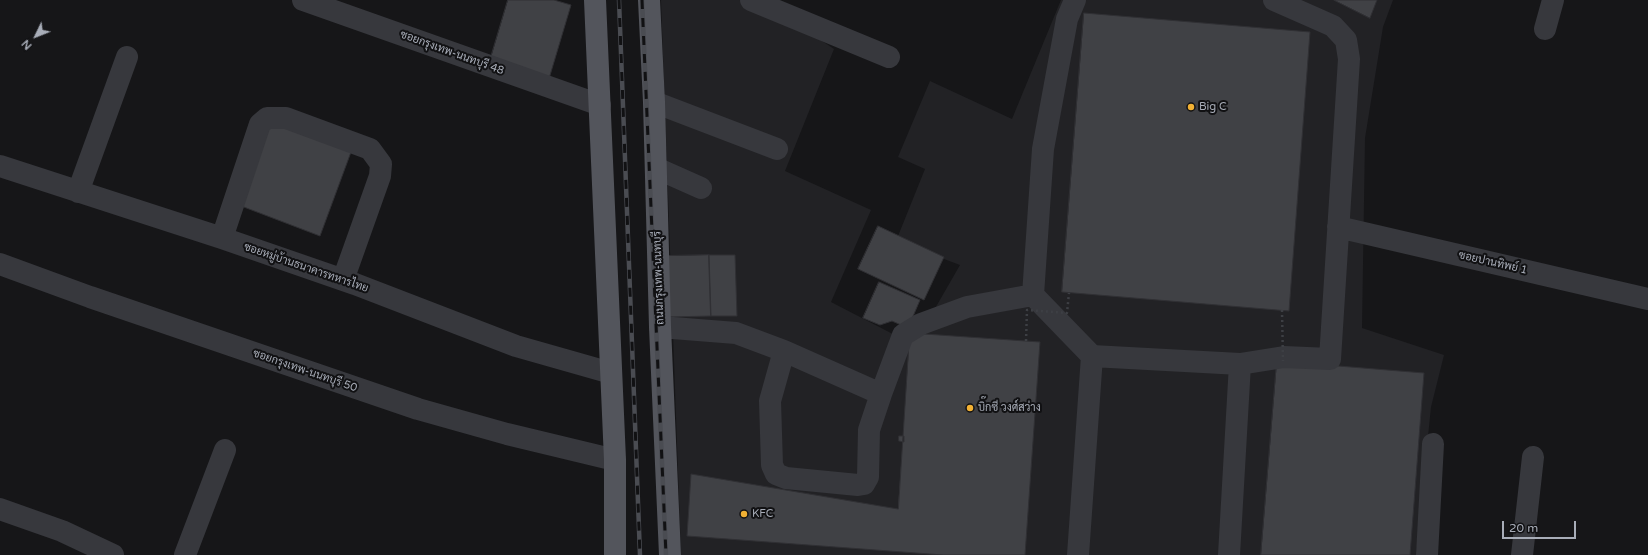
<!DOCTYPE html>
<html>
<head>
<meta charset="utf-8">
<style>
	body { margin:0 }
	#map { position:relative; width:1648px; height:555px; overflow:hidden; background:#161618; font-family:"Varela Round",sans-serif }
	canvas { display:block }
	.north { position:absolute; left:16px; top:16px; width:40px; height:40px; -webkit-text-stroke:3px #111113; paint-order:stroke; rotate:227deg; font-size:11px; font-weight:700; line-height:16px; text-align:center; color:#a8adb8 }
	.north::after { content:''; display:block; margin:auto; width:14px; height:18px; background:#a8adb8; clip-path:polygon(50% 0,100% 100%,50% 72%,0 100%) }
	.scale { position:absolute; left:1502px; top:521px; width:74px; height:18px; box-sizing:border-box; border:2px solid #a8adb8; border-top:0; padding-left:5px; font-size:12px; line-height:14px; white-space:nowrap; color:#a8adb8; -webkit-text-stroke:3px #111113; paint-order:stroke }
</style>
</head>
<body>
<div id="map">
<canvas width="1648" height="555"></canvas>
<div class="north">N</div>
<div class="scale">20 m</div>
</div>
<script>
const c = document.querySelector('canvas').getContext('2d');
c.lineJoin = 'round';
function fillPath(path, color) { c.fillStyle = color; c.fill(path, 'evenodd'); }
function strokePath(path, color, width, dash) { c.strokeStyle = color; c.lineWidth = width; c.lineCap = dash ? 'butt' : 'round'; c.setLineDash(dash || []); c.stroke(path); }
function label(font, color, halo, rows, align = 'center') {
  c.font = font + ' "Varela Round",Sarabun,sans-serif'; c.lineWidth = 4; c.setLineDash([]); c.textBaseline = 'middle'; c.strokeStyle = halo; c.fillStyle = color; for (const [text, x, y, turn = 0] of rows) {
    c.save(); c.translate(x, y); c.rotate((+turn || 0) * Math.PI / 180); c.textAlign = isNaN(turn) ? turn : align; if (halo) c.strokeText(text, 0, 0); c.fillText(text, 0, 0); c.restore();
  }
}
fillPath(new Path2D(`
	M661 0H761L834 49 785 171 871 210 831 302 914 345 960 265 896 241 925 169 898 157 930 81 1012 119 1061 0H1393L1383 27 1365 138 1362 328 1444 355 1431 407 1416 555H681Z`), '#222225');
const building = new Path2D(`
	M508 0H554L571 5 548 82 489 64Z
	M1334 0H1377L1370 18Z
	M1084 13 1310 32 1289 311 1062 292Z
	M267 120 351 152 320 236 236 204Z
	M878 226 944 257 924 300 858 269Z
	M709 255 711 316 668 317 666 256Z
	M709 255H735L737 316H711Z
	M879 282 920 300 908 328 892 321 880 325 863 318Z
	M910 333 1040 342 1025 555H943L687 536 691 474 898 509Z
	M1277 361 1424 373 1410 555H1261Z
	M899 436H904V442L899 441Z`);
fillPath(building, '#404145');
strokePath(building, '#303034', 1);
strokePath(new Path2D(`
	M303 0 600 105
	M751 0 889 57
	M1075 0 1067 19 1043 149 1033 295 1092 356 1240 364 1284 357 1330 359 1349 59 1346 40 1333 26 1274 0
	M1545 29 1553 0
	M654 102 777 149
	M0 166 222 238 355 284 516 346 611 373
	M656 168 701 188
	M78 192 127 57
	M1338 227 1648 299
	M222 238 260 124 267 118H286L370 149 381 164 380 176 343 280
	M0 264 90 297 418 409 507 434 615 460
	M660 327 736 333 784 351 881 394 903 335 921 324 967 307 1033 295
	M784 351 770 401 772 465 776 474 786 478 858 485 864 484 868 477 869 430 881 394
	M0 509 62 531 113 555
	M185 555 225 450
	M1078 555 1092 356
	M1229 555 1240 364
	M1427 555 1433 444
	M1522 555 1533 457`), '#37383d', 22);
strokePath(new Path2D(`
	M595 0 615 460V555
	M649 0 654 102 660 327 670 555`), '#53555c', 22);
const rail = new Path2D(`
	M619 0 640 555
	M642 0 666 555`);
strokePath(rail, '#4a4c52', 4.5);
strokePath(rail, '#111113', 3, [9]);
strokePath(new Path2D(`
	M1282 310 1283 361
	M1026 341 1027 310 1067 313 1069 293`), '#3d3f44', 2.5, [2, 3]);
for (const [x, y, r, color] of [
	[1191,107,4,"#f2b134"],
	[970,408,4,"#f2b134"],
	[744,514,4,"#f2b134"]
]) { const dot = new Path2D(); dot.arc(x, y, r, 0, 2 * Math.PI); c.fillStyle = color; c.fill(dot); strokePath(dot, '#111113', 1.5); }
label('11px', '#a8adb8', '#111113', [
	["ซอยกรุงเทพ-นนทบุรี 48",452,53,20],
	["ซอยปานทิพย์ 1",1493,263,13],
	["ซอยหมู่บ้านธนาคารทหารไทย",306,268,19],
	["ถนนกรุงเทพ-นนทบุรี",659,278,-92],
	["ซอยกรุงเทพ-นนทบุรี 50",305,371,19]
]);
label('11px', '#a8adb8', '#111113', [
	["Big C",1199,107],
	["บิ๊กซี วงศ์สว่าง",978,408],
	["KFC",752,514]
], 'left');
</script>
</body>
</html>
